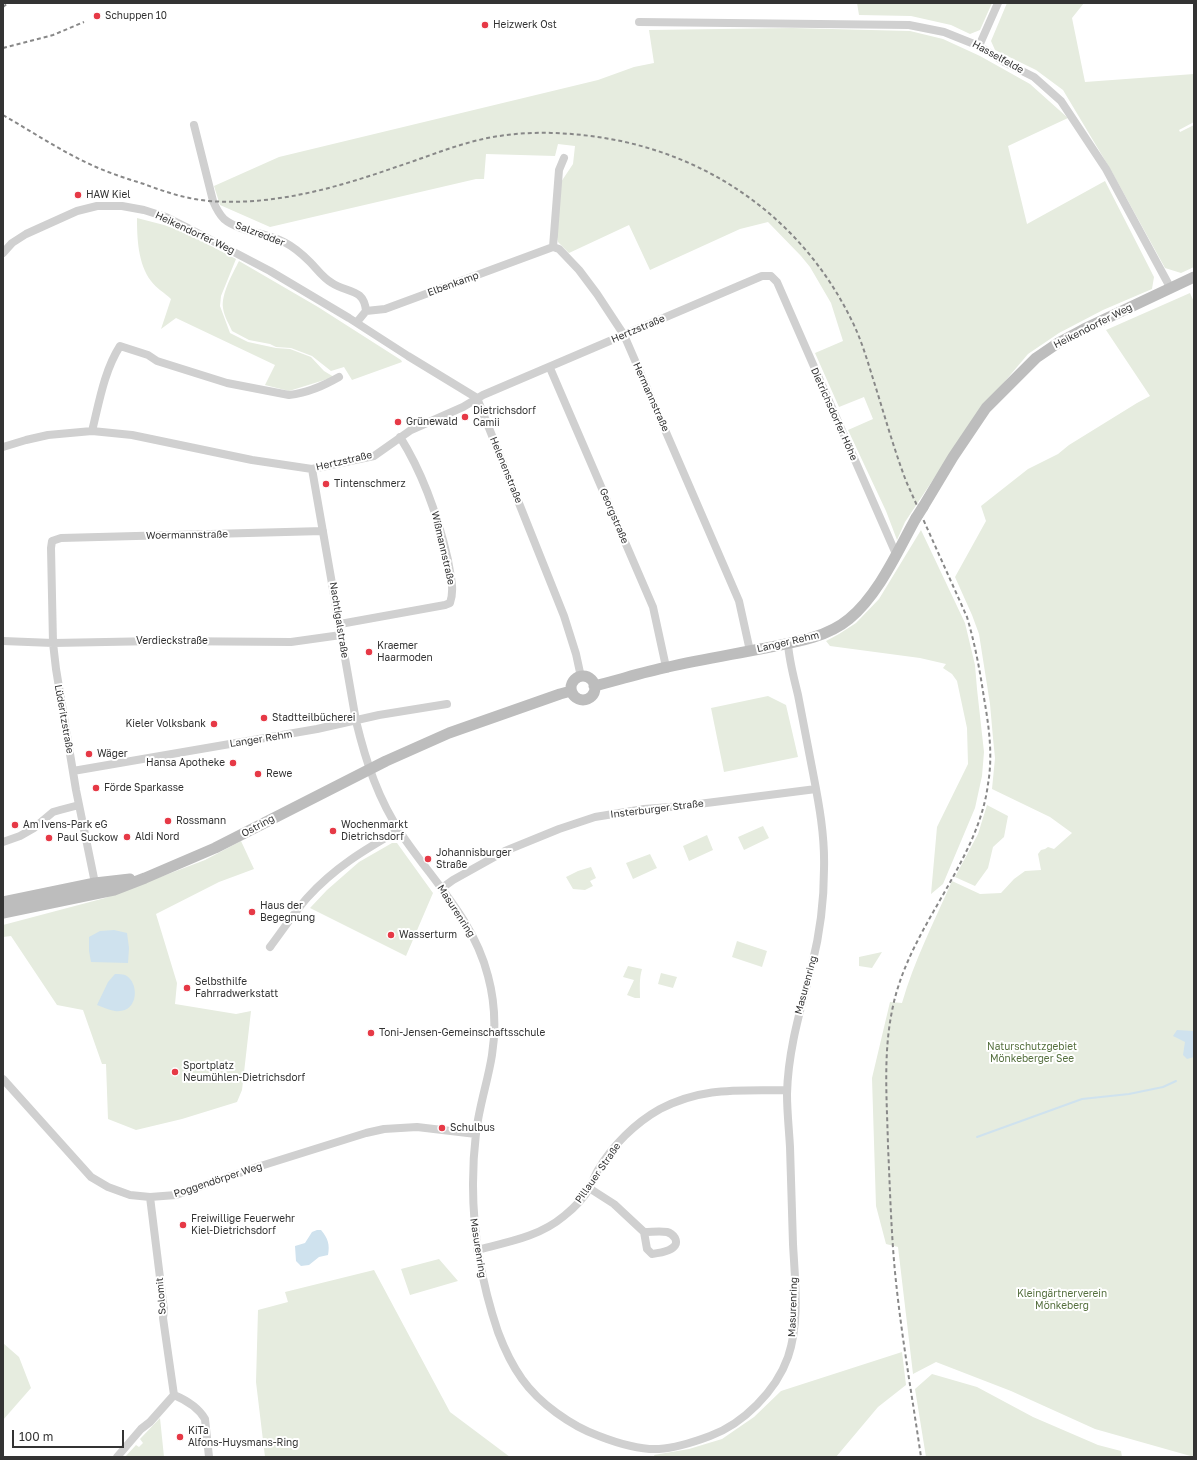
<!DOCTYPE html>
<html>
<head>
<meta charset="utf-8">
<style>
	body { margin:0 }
	#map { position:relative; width:1197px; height:1460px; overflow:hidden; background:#fff; font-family:"Golos Text",sans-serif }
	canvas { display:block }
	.frame { position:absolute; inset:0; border:4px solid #333; pointer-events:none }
	.scale { position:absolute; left:12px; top:1430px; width:112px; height:18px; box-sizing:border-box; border:2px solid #333; border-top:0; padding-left:5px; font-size:12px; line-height:14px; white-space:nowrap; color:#333; -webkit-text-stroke:3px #fff; paint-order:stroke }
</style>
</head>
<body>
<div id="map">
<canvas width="1197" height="1460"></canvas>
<div class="frame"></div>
<div class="scale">100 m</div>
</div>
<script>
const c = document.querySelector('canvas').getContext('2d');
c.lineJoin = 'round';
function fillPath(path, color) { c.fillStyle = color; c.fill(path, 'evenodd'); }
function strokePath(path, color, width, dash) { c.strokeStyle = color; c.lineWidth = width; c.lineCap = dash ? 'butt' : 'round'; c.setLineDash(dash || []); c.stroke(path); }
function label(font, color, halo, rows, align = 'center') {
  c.font = font + ' "Golos Text",sans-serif'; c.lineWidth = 4; c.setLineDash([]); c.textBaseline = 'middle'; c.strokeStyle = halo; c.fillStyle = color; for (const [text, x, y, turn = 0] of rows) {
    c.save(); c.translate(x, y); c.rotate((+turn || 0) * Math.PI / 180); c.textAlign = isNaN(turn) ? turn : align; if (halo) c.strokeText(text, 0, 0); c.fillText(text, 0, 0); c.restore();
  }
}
fillPath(new Path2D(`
	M857 3H992L980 30 970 34 951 25 911 16 859 15Z
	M1007 3H1084L1072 18 1085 82 1194 74V122L1179 130 1180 132 1194 125V267L1181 273 1165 268 1112 172 1063 90 1036 70 995 50 991 41Z
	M792 28 910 31 943 39 980 56 1030 84 1068 118 1008 146 1027 224 1105 181 1154 277 1152 289 1103 310 1059 333 1028 354 974 418 905 522 897 540 886 511 848 430 873 419 864 397 839 407 815 353 843 341 831 303 810 267 801 256 768 222 740 229 650 270 629 225 569 253 558 242 557 237 561 182 573 164 575 146 558 144 555 156 486 154 484 179H476L270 227 220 205 214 186 279 157 598 80 634 67 654 63 649 30Z
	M137 218 164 225 186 233 236 259 221 296 220 306 230 333 248 342 276 348 290 349 311 357 324 371 334 377 289 391 265 385 275 365 176 318 161 329 171 299C165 293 156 288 151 281 138 264 137 238 137 218Z
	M239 261 318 307 401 360 402 362 352 380 344 367 331 371 312 356 291 348 276 347 270 344 249 340 232 331C229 324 224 316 223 308 221 294 233 273 239 261Z
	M1190 293 1194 302V1457L1095 1429 1011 1391 936 1362 913 1374 898 1247 886 1244 876 1206 872 1078 890 1002 902 1003C914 961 934 922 952 881L980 894 1001 893 1014 879 1025 871 1041 870 1038 854 1041 850 1045 849 1048 847 1054 849 1072 833 1050 817 992 789 995 758 993 738 990 704 979 634 972 615 955 577 986 521 981 506 1028 469 1058 454 1069 445 1137 403 1150 396 1106 330Z
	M921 530 965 623 975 665 977 689 984 752 982 776 975 808 943 884 931 894 937 827 968 764 967 728 957 681 952 674 943 668 946 664 920 658 830 646 826 641 839 634 856 623 879 599Z
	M768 696 786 705 798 757 724 772 711 708Z
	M987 805 1008 816 1004 837 993 847 988 868 975 886 955 877 978 834Z
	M763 826 769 838 744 850 738 837Z
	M707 835 713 850 689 861 683 846Z
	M241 841 254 869 219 882 156 914 177 983 175 1004 236 1014 251 1011 242 1090 237 1102 182 1119 136 1130 108 1119 106 1064H102L83 1010 57 1005 11 936 3 937V925L105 898 205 860Z
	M392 843H397L433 893 406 956 310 908 327 890 359 862Z
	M650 854 657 868 633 879 626 863Z
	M591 867 596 878 590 881 593 886 585 890 573 889 566 877 578 871Z
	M737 941 767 951 762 967 732 957Z
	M882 952 872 968 859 966V957Z
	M628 966 642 969C639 979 640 988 640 998H635L627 995 634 980 623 977Z
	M661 973 677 977 673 988 658 984Z
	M439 1259 458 1281 410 1295 401 1269Z
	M374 1270 450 1412 510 1457H265L256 1382 258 1310 288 1302 285 1292Z
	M3 1343 19 1357 31 1388 3 1420Z
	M902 1352 906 1385 878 1407 836 1457H655L654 1455 689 1449 722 1439 754 1417 781 1391Z
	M932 1374 977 1387 1033 1417 1098 1445 1121 1451 1122 1457H926L915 1389Z
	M160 1418 164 1457H125L136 1445 139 1447 143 1443 140 1439Z`), '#e6ecdf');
fillPath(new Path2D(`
	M114 930 127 933 129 948 128 963 91 962 89 951V937L100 931Z
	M115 974C119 974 122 974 125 975 140 982 139 1014 115 1011 109 1010 103 1007 97 1005L108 982Z
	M1177 1030 1194 1031V1057L1187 1059 1183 1055 1185 1042 1173 1036Z
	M317 1230H321C328 1238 330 1245 328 1255L319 1257 309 1265 301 1266 296 1261 295 1246 305 1243 312 1232Z`), '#cfe2ee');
strokePath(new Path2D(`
	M977 1137 1082 1099 1129 1094 1163 1087 1176 1081`), '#cfe2ee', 2);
strokePath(new Path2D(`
	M639 22 909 25 944 32 979 46 1004 62 1034 77 1061 101 1106 169 1170 287
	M979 46 998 3
	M194 125 213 201C216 208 219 214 224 219 238 231 266 233 284 242 294 247 302 254 310 262 317 269 323 278 332 283 347 293 364 288 366 311
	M553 247 559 249 579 270 597 294 624 335 739 601 750 651
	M553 247 559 170 564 158
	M3 253 12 243 26 234 77 211 97 206H122L144 210 166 217 188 228 270 271 349 318 408 356 477 398 564 616 576 654 581 677
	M357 322 366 311 385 309 553 247
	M550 368 653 607 666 667
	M92 431C99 403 104 371 120 346L148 355 157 361 227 383 289 395C308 393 323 386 339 377
	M3 447 26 440 48 435 92 431 132 435 252 460 312 469 374 456 411 430 463 407 483 395 762 276H771L777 282 896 554
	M312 469 356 721C366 762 378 799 402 835 433 881 474 920 488 976 495 1002 496 1029 492 1055 488 1081 479 1106 476 1133 468 1201 476 1267 498 1332 504 1348 512 1365 522 1379 539 1403 571 1426 599 1436 617 1443 640 1450 659 1449 676 1448 694 1442 710 1436 743 1424 776 1391 788 1357 800 1322 795 1281 793 1244 792 1211 791 1179 790 1147 789 1129 787 1112 787 1094 788 1049 801 1008 812 965 820 933 824 901 824 869 825 836 819 804 813 773 808 747 803 721 798 695 794 678 789 661 788 643
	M340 624 445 605 450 603C455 589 450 574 448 560 438 517 424 475 400 437
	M3 641 53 643 158 641 291 642 341 635
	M73 771 317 729 379 715 447 704
	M3 842 20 836 34 828 53 812 60 810 79 805
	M96 888 76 790 56 669 53 643 51 548 52 541 61 538 323 531
	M442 888 453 880 505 851 559 829 595 817 644 809 683 806 816 789
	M270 947C282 931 294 913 307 898 334 868 364 850 399 830
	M3 1079 91 1177 108 1187 130 1195 150 1197 176 1195 251 1169 366 1133 384 1129 417 1127 476 1134
	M589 1188 614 1204 644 1232C652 1232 660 1231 667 1232 671 1233 673 1235 675 1238 681 1250 660 1253 652 1254L647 1249 644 1232
	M150 1197 164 1310 163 1318 174 1395
	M477 1250C508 1242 539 1237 564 1216 574 1208 584 1198 590 1187 593 1181 595 1175 598 1170 612 1146 635 1123 660 1109 704 1086 741 1091 787 1090
	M174 1395C186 1400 198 1407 205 1419L209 1457
	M117 1457 141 1429 150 1422 174 1395`), '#d0d0d0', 8);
strokePath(new Path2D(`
	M923 507 953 457 986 408 1036 358 1058 343 1084 329 1194 277
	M571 688a12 12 0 1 1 24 0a12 12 0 1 1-24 0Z
	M594 686C619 680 643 672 668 667 699 660 729 655 760 649 790 643 825 639 849 619 879 594 897 552 916 518
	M3 902 95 883 130 879
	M3 913 114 890 145 878 215 848 386 761 449 733 560 694 571 691`), '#bdbdbd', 11);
strokePath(new Path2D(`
	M3 7 8 3
	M3 48 53 35 84 22
	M3 115C34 133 64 153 96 167 112 174 128 179 144 184 165 192 187 199 209 201 273 206 336 188 396 167 421 159 445 149 471 142 507 132 545 131 582 135 700 147 800 214 852 321 862 341 868 363 875 385 885 417 894 449 906 481L967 617C975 644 980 671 984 698 989 727 993 755 988 784 985 808 976 832 965 854 939 907 903 953 892 1011 883 1055 887 1101 888 1146 890 1188 891 1230 895 1272 901 1334 912 1395 921 1457`), '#888', 2, [4, 3]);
strokePath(new Path2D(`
	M916 518 923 507`), '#bdbdbd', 11);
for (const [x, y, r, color] of [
	[97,16,4,"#e63946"],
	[485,25,4,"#e63946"],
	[78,195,4,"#e63946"],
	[465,417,4,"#e63946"],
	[398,422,4,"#e63946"],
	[326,484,4,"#e63946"],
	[369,652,4,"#e63946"],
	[264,718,4,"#e63946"],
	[214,724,4,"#e63946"],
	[89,754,4,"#e63946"],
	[233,763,4,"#e63946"],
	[258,774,4,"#e63946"],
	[96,788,4,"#e63946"],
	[168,821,4,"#e63946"],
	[15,825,4,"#e63946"],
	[333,831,4,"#e63946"],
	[127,837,4,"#e63946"],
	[49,838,4,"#e63946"],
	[428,859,4,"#e63946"],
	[252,912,4,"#e63946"],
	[391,935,4,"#e63946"],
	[187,988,4,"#e63946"],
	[371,1033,4,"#e63946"],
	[175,1072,4,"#e63946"],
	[442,1128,4,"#e63946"],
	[183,1225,4,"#e63946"],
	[180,1437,4,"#e63946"]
]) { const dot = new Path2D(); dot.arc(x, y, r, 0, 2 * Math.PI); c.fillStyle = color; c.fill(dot); strokePath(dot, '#fff', 1.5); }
label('10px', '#333', '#fff', [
	["Schuppen 10",105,16],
	["Heizwerk Ost",493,25],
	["HAW Kiel",86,195],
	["Dietrichsdorf",473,411],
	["Camii",473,423],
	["Grünewald",406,422],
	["Tintenschmerz",334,484],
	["Kraemer",377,646],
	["Haarmoden",377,658],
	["Stadtteilbücherei",272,718],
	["Kieler Volksbank",206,724,"right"],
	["Wäger",97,754],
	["Hansa Apotheke",225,763,"right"],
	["Rewe",266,774],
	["Förde Sparkasse",104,788],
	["Rossmann",176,821],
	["Am Ivens-Park eG",23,825],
	["Wochenmarkt",341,825],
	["Dietrichsdorf",341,837],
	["Aldi Nord",135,837],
	["Paul Suckow",57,838],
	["Johannisburger",436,853],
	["Straße",436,865],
	["Haus der",260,906],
	["Begegnung",260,918],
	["Wasserturm",399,935],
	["Selbsthilfe",195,982],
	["Fahrradwerkstatt",195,994],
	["Toni-Jensen-Gemeinschaftsschule",379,1033],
	["Sportplatz",183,1066],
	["Neumühlen-Dietrichsdorf",183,1078],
	["Schulbus",450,1128],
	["Freiwillige Feuerwehr",191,1219],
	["Kiel-Dietrichsdorf",191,1231],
	["KiTa",188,1431],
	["Alfons-Huysmans-Ring",188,1443]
], 'left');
label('10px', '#333', '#fff', [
	["Hasselfelde",998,57,29],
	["Heikendorfer Weg",195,233,25],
	["Salzredder",260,234,21],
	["Elbenkamp",453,284,-20],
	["Heikendorfer Weg",1093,326,-27],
	["Hertzstraße",638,329,-23],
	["Hermannstraße",651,397,66],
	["Dietrichsdorfer Höhe",834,414,66],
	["Hertzstraße",344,461,-13],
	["Helenenstraße",506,470,68],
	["Georgstraße",614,516,67],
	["Woermannstraße",187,535,-1],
	["Wißmannstraße",443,548,77],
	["Nachtigalstraße",339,620,81],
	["Verdieckstraße",172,641],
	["Langer Rehm",788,642,-13],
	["Lüderitzstraße",64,719,80],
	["Langer Rehm",261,739,-9],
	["Insterburger Straße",657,809,-7],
	["Ostring",258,826,-28],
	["Masurenring",456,911,57],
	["Masurenring",806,985,-75],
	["Pillauer Straße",598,1173,-55],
	["Poggendörper Weg",218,1180,-18],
	["Masurenring",478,1248,81],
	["Solomit",161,1296,-95],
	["Masurenring",793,1307,-88]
]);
label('10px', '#56703f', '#fff', [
	["Naturschutzgebiet",1032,1047],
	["Mönkeberger See",1032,1059],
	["Kleingärtnerverein",1062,1294],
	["Mönkeberg",1062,1306]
]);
</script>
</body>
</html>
